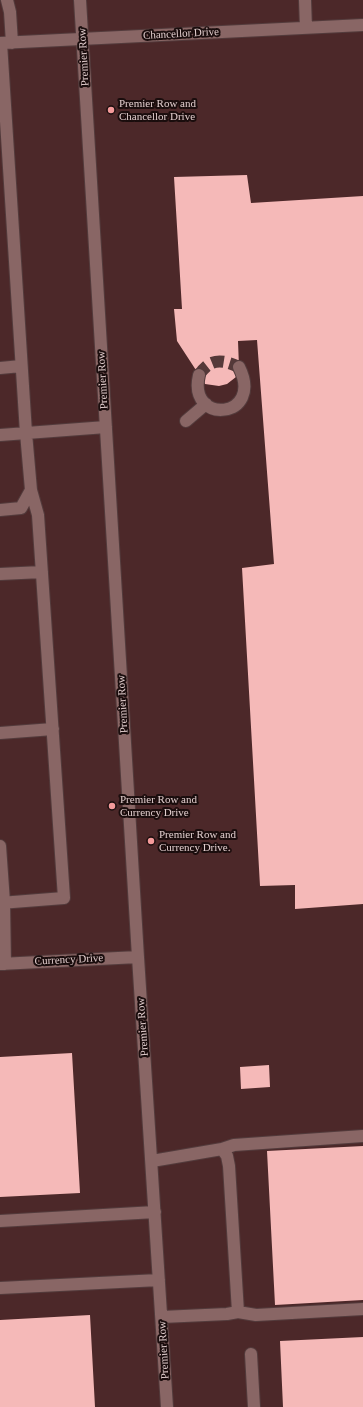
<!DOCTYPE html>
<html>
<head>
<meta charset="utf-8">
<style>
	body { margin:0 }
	canvas { display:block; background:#3c1f1f }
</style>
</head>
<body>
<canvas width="363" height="1407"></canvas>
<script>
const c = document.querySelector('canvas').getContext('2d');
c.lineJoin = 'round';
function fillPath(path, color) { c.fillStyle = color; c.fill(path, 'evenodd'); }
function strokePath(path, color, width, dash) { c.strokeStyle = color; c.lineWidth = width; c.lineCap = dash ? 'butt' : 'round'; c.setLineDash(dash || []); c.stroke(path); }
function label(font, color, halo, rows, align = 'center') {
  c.font = font + ' "Times New Roman",serif'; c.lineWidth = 4; c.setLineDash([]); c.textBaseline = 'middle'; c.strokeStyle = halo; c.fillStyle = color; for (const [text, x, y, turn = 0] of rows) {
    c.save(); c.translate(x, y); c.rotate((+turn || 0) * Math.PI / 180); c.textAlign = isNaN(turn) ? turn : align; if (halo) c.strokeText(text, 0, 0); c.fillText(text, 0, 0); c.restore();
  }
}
fillPath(new Path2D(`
	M0 0H363V1407H0Z`), '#4c2829');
fillPath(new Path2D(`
	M247 175 251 203 363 196V904L295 909V885L260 886 242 568 274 564 257 340 238 341 239 367 236 377 227 384 219 386 205 384 177 341 174 309H182L174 177Z
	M72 1053 80 1193 0 1197V1057Z
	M269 1065 270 1087 241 1089 240 1067Z
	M363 1146V1300L275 1305 267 1151Z
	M90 1315 95 1407H0V1320Z
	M363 1337V1407H283L280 1341Z`), '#f5b9b8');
strokePath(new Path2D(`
	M199 375C210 358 222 359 239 367`), '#553939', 12, [12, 6]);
const minor = new Path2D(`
	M7 0 10 12 12 43
	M80 0 138 957 167 1407
	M305 0 306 28
	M0 43 363 25
	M0 368 21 366
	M199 375C187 426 265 419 239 367
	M186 421 206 404
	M0 435 106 427
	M0 510 21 508 31 490 26 433 1 43
	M0 574 42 572
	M0 733 53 729
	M0 846 4 902 5 964
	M0 903 64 898 38 515 31 490
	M0 964 138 957
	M222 1149 234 1145 363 1136
	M152 1161 222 1149 227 1156 229 1166 238 1312 227 1314 162 1317
	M0 1221 155 1212
	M0 1288 159 1280
	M238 1312 256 1315 363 1309
	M251 1354 254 1407`);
strokePath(minor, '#533b3c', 14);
strokePath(minor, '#896665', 12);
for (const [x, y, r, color] of [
	[111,110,4,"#f59b9b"],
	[112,806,4,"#f59b9b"],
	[151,841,4,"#f59b9b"]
]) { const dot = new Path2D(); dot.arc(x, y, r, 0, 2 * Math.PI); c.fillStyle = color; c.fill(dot); strokePath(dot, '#1a0d0d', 1.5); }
label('11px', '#e2cece', '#1a0d0d', [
	["Chancellor Drive",181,34,-3],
	["Premier Row",84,57,-93],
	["Premier Row",103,380,-93],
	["Premier Row",123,704,-93],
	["Currency Drive",69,960,-3],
	["Premier Row",143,1027,-94],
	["Premier Row",164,1350,-93]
]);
label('11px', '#e2cece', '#1a0d0d', [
	["Premier Row and",119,104],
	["Chancellor Drive",119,117],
	["Premier Row and",120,800],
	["Currency Drive",120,813],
	["Premier Row and",159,835],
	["Currency Drive.",159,848]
], 'left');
</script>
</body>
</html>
